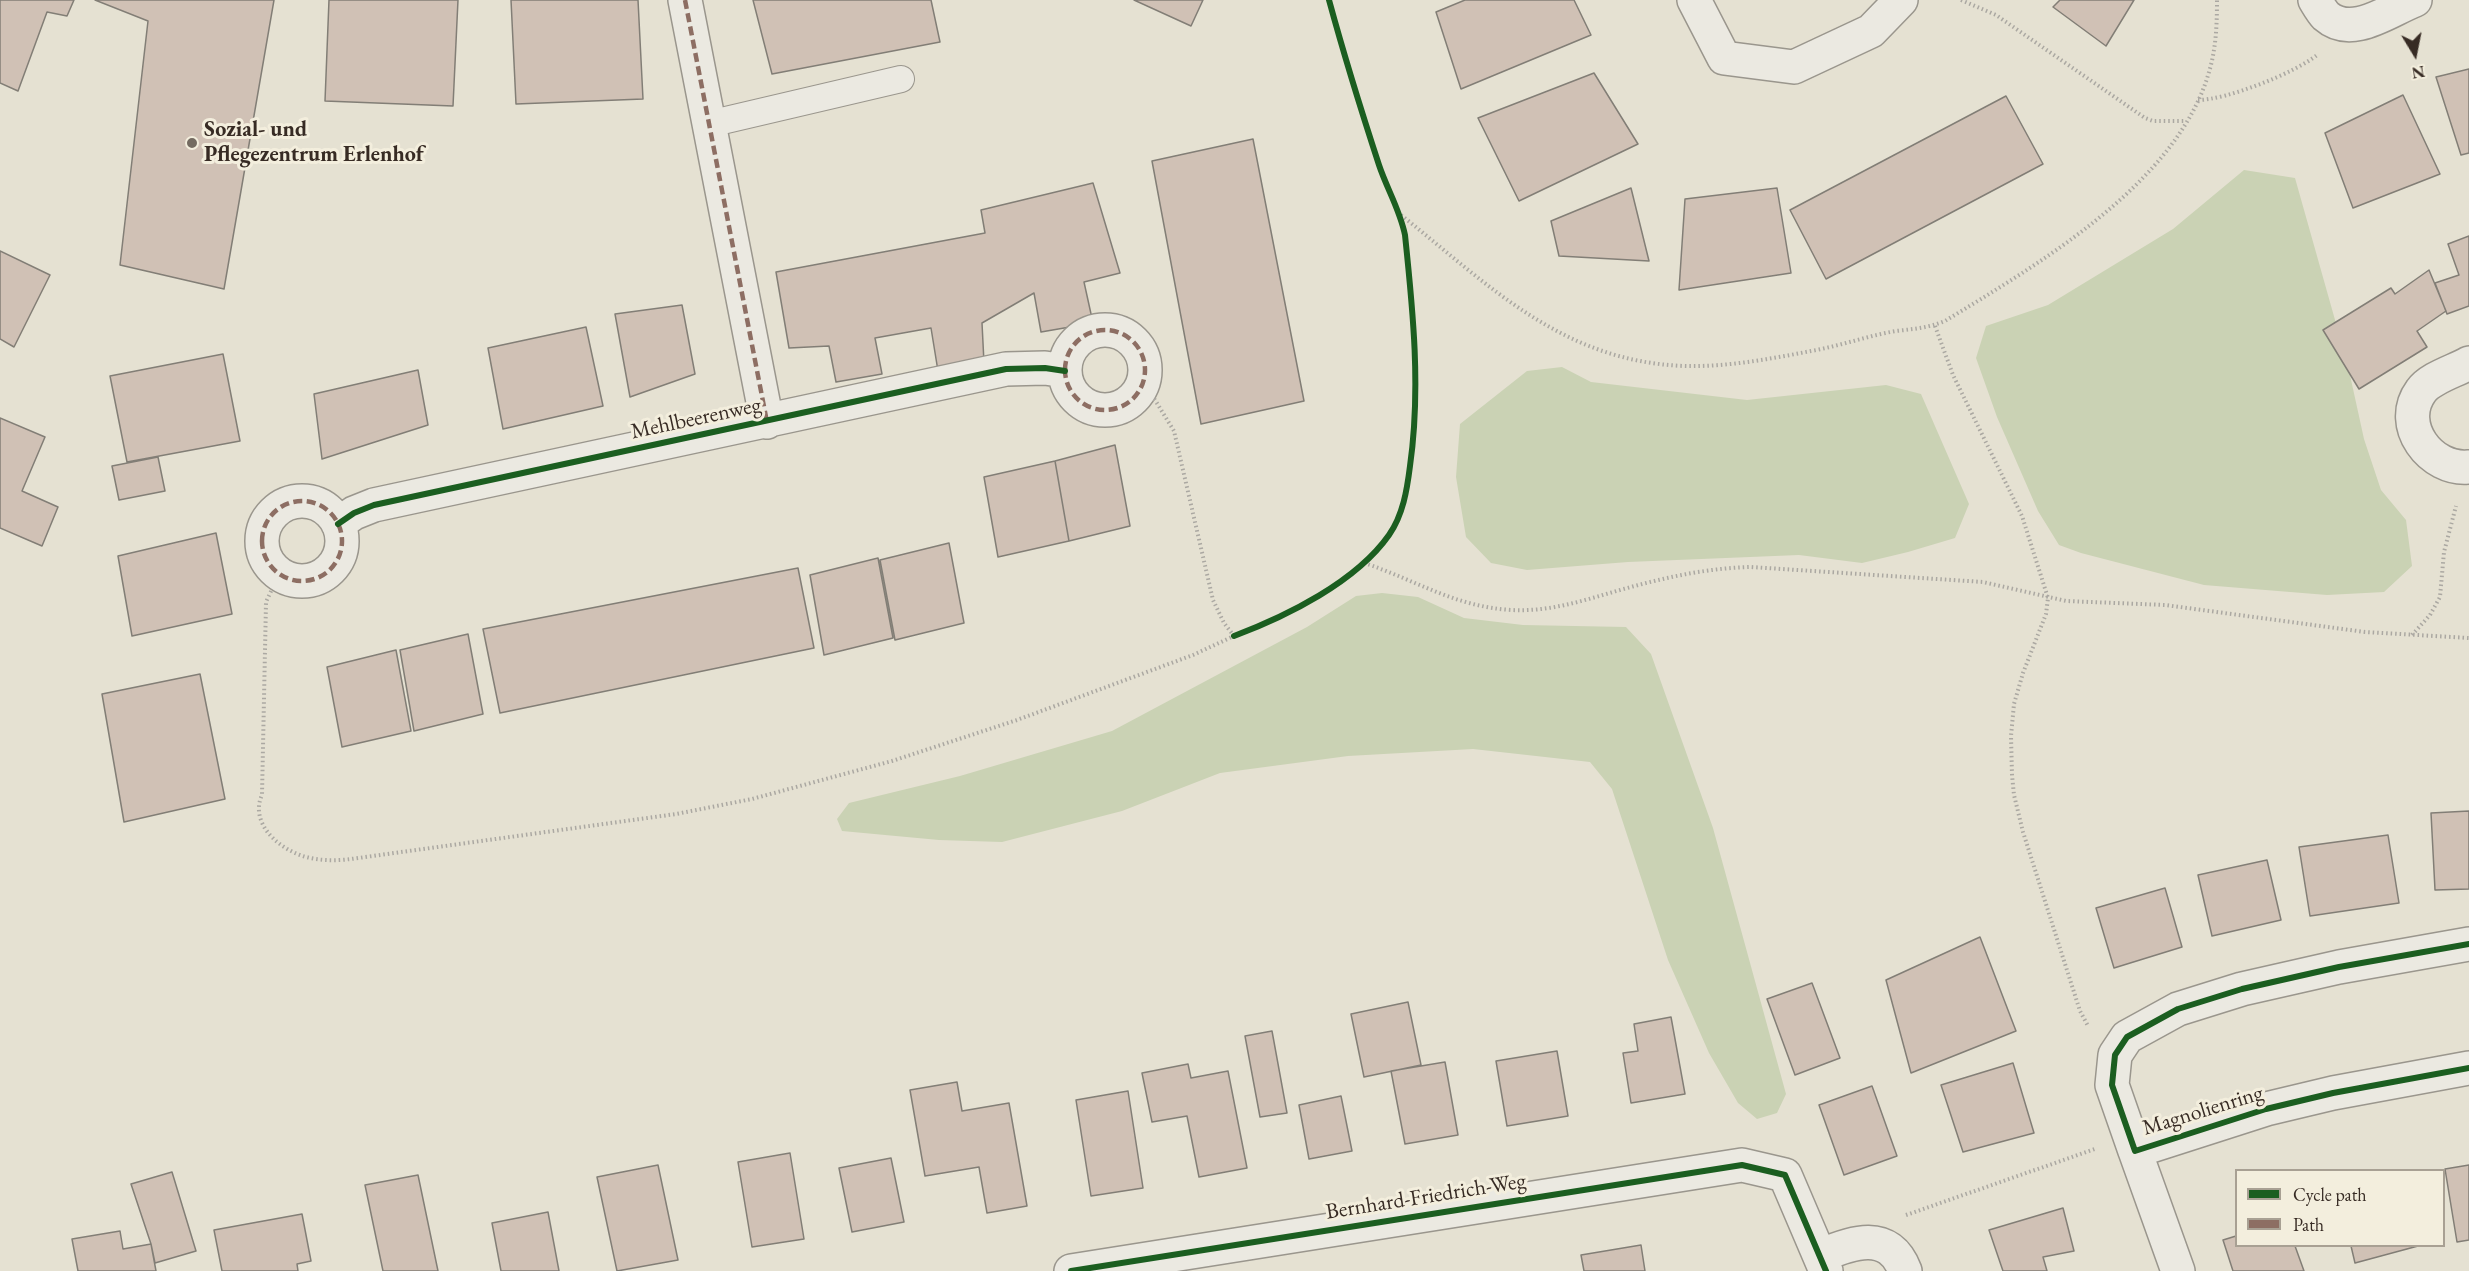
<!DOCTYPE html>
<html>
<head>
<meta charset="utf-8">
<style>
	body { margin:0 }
	#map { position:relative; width:2469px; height:1271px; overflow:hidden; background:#e5e1d2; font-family:"EB Garamond",serif }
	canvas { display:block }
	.legend { position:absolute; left:2235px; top:1169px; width:210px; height:78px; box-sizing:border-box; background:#f3eedd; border:2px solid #a8a093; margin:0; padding:8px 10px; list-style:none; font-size:18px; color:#372b24 }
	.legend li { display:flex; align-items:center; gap:12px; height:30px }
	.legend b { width:30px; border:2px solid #a8a093 }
	.north { position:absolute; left:2385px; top:24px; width:60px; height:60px; -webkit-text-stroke:4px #f3eedd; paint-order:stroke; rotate:170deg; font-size:16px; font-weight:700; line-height:24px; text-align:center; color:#372b24 }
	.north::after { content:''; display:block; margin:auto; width:21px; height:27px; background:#372b24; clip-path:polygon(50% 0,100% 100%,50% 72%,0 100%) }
</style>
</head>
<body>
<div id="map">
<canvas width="2469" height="1271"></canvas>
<ul class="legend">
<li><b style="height:8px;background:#1b5e20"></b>Cycle path</li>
<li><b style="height:8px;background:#8d6e63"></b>Path</li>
</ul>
<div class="north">N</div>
</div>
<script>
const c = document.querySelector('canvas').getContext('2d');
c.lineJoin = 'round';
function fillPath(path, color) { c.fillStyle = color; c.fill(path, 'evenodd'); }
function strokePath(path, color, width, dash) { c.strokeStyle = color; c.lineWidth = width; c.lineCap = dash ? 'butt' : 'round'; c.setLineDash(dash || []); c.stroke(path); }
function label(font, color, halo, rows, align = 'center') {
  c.font = font + ' "EB Garamond",serif'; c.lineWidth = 6; c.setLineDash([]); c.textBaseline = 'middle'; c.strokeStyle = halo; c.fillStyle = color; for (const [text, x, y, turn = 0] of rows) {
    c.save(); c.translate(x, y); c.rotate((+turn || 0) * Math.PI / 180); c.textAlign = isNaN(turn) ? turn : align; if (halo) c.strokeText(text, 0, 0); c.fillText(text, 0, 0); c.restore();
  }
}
fillPath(new Path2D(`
	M2244 170 2295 178 2348 366 2364 439 2381 490 2406 520 2412 566 2384 592 2327 595 2204 585 2081 553 2059 545 2038 511 1997 417 1976 358 1986 326 2048 305 2173 229Z
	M1562 367 1591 382 1747 400 1886 385 1921 394 1969 504 1955 538 1908 552 1862 563 1799 555 1628 562 1527 570 1491 563 1466 537 1456 477 1460 424 1527 371Z
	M1382 593 1418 597 1464 618 1523 625 1626 627 1651 654 1713 828 1786 1094 1777 1113 1757 1119 1738 1103 1709 1053 1668 960 1612 789 1590 762 1473 749 1348 756 1220 773 1122 811 1002 842 939 840 842 831 837 819 849 803 960 776 1112 731 1307 627 1356 596Z`), '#cad2b4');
const building = new Path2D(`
	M0 0H74L67 16 47 12 18 91 0 83Z
	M95 0H274L224 289 120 265 148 21Z
	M329 0H458L453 106 325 101Z
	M511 0H638L643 99 516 104Z
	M753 0H931L940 42 772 74Z
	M1134 0H1203L1191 26Z
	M1465 0H1574L1591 35 1461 89 1436 12Z
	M2060 0H2134L2106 46 2053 7Z
	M2469 69V153L2461 155 2436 77Z
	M1594 73 1638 144 1519 201 1478 118Z
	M2403 95 2440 174 2353 208 2325 133Z
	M2006 96 2043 164 1826 279 1790 210Z
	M1253 139 1304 401 1201 424 1152 161Z
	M1093 183 1120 273 1084 282 1093 323 1041 332 1034 293 982 323 984 363 938 371 931 328 875 338 882 374 836 382 829 346 789 348 776 272 985 233 981 210Z
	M1631 188 1649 261 1559 256 1551 221Z
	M1777 188 1791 273 1679 290 1685 199Z
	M2469 236V306L2447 314 2435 283 2459 275 2448 244Z
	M0 251 50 275 14 347 0 339Z
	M2429 270 2446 311 2417 331 2427 347 2359 389 2323 330 2391 288 2395 294Z
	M682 305 695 374 630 397 615 314Z
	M586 327 603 406 503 429 488 348Z
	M223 354 240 441 127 462 110 376Z
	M418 370 428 425 322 459 314 394Z
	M0 418 45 437 22 491 58 507 42 546 0 528Z
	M1115 445 1130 526 1069 541 1055 461Z
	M158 457 165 491 119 500 112 466Z
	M1055 461 1069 541 998 557 984 477Z
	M216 533 232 614 132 636 118 556Z
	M949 543 964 623 895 640 880 560Z
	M878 558 893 638 824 655 810 575Z
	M798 568 814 648 500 713 483 629Z
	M468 634 483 714 414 731 400 650Z
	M396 650 411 731 342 747 327 667Z
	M200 674 225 799 124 822 102 694Z
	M2469 811V889L2435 890 2431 813Z
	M2388 835 2399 903 2310 916 2299 847Z
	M2267 860 2281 920 2212 936 2198 875Z
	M2165 888 2182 947 2114 968 2096 908Z
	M1980 937 2016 1031 1911 1073 1886 980Z
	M1812 983 1840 1058 1795 1075 1767 999Z
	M1408 1002 1421 1065 1364 1077 1351 1014Z
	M1671 1017 1685 1094 1631 1103 1623 1053 1638 1051 1634 1024Z
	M1272 1031 1287 1113 1260 1117 1245 1036Z
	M1557 1051 1568 1116 1507 1126 1496 1061Z
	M1445 1062 1458 1135 1405 1144 1391 1071Z
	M2013 1063 2034 1133 1963 1152 1941 1085Z
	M1188 1064 1191 1078 1228 1071 1247 1168 1199 1177 1187 1116 1152 1122 1142 1073Z
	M957 1082 962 1111 1009 1103 1027 1206 987 1213 979 1167 925 1176 910 1090Z
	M1872 1086 1897 1156 1844 1175 1819 1105Z
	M1128 1091 1143 1188 1091 1196 1076 1100Z
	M1341 1096 1352 1151 1309 1159 1299 1105Z
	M790 1153 804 1239 752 1247 738 1162Z
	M891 1158 904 1222 852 1232 839 1168Z
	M658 1165 678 1260 617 1271 597 1177Z
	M2469 1165V1240L2457 1242 2445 1169Z
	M172 1172 196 1251 155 1263 151 1244 131 1184Z
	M418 1175 438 1271H383L365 1185Z
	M2063 1208 2074 1251 2043 1257 2047 1271H2003L1989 1230Z
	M548 1212 559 1271H501L492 1223Z
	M302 1214 311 1261 297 1264 298 1271H222L214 1230Z
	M120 1231 123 1249 151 1244 156 1271H78L72 1239Z
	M2236 1236V1246H2295L2304 1271H2233L2223 1240Z
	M1641 1245 1645 1271H1584L1581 1255Z
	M2351 1246H2418L2355 1263Z`);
fillPath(building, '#d0c1b5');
strokePath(building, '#827e76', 1.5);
const lane = new Path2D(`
	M709 124 901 79`);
const street = new Path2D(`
	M685 0 767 422
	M1694 0 1724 58 1794 67 1871 31 1901 0
	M2315 0C2318 5 2322 12 2326 16 2352 39 2389 10 2415 0
	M1065 370a40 40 0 1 1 80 0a40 40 0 1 1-80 0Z
	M2469 363C2455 371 2430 378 2421 391 2396 425 2431 471 2469 467
	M262 541a40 40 0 1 1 80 0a40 40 0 1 1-80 0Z
	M338 524 354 513 374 505 1006 369 1045 368 1065 371
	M2469 944 2339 967 2242 989 2178 1009 2127 1037 2115 1055 2112 1085 2135 1151 2266 1109 2333 1093 2469 1068
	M2135 1151 2178 1271
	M1820 1256C1852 1242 1889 1229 1905 1271
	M1071 1271 1742 1165 1785 1175 1826 1271`);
strokePath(lane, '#9a968d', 28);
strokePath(street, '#9a968d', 36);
strokePath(new Path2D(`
	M1961 0 1996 15 2145 118 2153 121H2185
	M2198 100C2226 100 2295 73 2317 55
	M1401 215C1490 286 1563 362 1685 366 1727 367 1770 359 1811 351 1840 346 1867 336 1896 331 1913 329 1928 328 1945 321 2038 264 2177 184 2209 72 2216 49 2217 25 2217 0
	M1935 326 1953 375 2022 516 2048 598 2046 614 2023 673 2014 704 2011 736 2012 775 2014 795 2023 832 2080 1011 2088 1026
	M1364 563C1416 580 1455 607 1512 610 1550 612 1585 600 1620 590 1663 578 1706 568 1751 567L1983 582 2066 601 2165 605 2365 632 2469 638
	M281 576 273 587 266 602 262 795C250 821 275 846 300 855 316 861 335 861 351 859L676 814 752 799 892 761 1017 720 1193 655 1234 636 1224 623 1213 600 1174 431 1155 400 1142 387
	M2412 635 2430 615 2440 597 2444 552 2456 506
	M1234 636C1287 616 1356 582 1389 535 1403 515 1407 490 1410 466 1421 389 1413 311 1405 235 1400 210 1387 189 1379 165 1361 110 1344 55 1329 0
	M1906 1215 2095 1149`), '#aba8a2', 4, [1.5, 3]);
strokePath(lane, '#ebe9e1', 26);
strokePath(street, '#ebe9e1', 33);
strokePath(new Path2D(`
	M685 0 767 422
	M1065 370a40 40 0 1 1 80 0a40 40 0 1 1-80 0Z
	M262 541a40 40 0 1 1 80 0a40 40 0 1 1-80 0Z`), '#8d6e63', 4.5, [9, 4.5]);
strokePath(new Path2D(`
	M338 524 354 513 374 505 1006 369 1045 368 1065 371
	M1234 636C1287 616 1356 582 1389 535 1403 515 1407 490 1410 466 1421 389 1413 311 1405 235 1400 210 1387 189 1379 165 1361 110 1344 55 1329 0
	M2469 944 2339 967 2242 989 2178 1009 2127 1037 2115 1055 2112 1085 2135 1151 2266 1109 2333 1093 2469 1068
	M1071 1271 1742 1165 1785 1175 1826 1271`), '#1b5e20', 6);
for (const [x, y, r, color] of [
	[192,143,6,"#746b61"]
]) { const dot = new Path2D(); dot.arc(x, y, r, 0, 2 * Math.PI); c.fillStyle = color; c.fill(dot); strokePath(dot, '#f3eedd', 2); }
label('bold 22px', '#372b24', '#f3eedd', [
	["Sozial- und",204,130],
	["Pflegezentrum Erlenhof",204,155]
], 'left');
label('22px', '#372b24', '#f3eedd', [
	["Mehlbeerenweg",696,419,-12],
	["Magnolienring",2203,1111,-17],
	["Bernhard-Friedrich-Weg",1426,1197,-9]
]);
</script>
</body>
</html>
